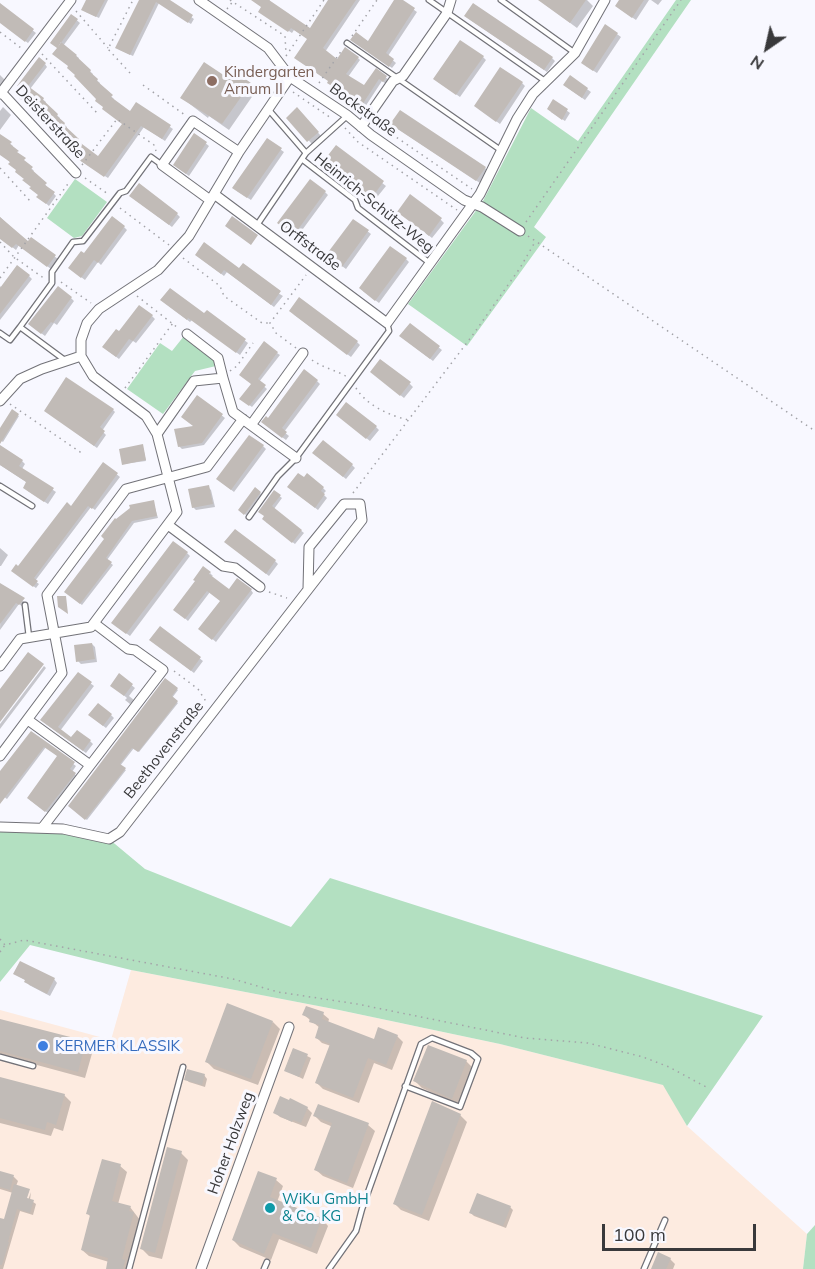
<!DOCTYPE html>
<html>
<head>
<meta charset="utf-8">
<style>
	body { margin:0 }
	#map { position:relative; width:815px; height:1269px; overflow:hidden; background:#f8f8ff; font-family:Mulish,sans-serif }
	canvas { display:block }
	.north { position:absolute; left:737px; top:18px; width:60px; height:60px; -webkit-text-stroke:4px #f8f8ff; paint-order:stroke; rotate:214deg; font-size:16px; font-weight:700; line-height:24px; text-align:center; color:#39393b }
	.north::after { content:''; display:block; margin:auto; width:21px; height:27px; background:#39393b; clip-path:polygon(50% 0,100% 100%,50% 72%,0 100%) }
	.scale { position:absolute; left:602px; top:1224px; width:154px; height:27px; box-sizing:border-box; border:3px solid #39393b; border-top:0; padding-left:8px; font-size:18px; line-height:21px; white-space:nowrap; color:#39393b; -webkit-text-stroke:4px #f8f8ff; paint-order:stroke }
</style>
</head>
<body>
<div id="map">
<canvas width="815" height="1269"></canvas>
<div class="north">N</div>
<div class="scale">100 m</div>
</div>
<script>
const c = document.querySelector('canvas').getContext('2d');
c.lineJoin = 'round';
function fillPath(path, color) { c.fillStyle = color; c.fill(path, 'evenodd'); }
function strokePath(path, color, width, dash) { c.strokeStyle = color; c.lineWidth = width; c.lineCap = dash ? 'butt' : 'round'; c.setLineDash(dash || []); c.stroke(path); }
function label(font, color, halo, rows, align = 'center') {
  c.font = font + ' Mulish,sans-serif'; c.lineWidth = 6; c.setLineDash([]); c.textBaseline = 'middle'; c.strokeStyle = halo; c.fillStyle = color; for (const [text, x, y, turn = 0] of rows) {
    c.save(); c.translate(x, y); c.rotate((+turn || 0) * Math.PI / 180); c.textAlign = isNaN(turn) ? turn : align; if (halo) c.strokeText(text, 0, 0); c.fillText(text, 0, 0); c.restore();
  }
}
fillPath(new Path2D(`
	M131 970 339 1010 500 1044 664 1085 687 1126 807 1234 803 1269H0V1010L111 1040Z`), '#fdebe0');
fillPath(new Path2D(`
	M676 0H691L534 227 546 237 467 346 408 304 483 201 531 108 578 141Z
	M75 179 107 202 82 236 74 238 47 218Z
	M184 336 214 358 216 366 195 371 163 414 127 389 160 343 172 351Z
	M0 827H43L109 839 145 869 291 927 330 878 763 1016 687 1126 663 1085 500 1044 339 1010 131 970 30 945 0 982Z
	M815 1225V1269H803L807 1234Z`), '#b3e0c1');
fillPath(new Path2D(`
	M88 0H108L99 18 86 12Z
	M144 0H167L194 19 191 24 159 3 133 56 120 50Z
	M252 0H270L269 2 310 30 330 0H360L325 52 338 61 358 58 360 60 348 77 364 87 376 70 389 80 386 84 382 81 365 107 332 85 309 39 294 30 292 33 263 14V7Z
	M396 0H400L417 12 388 56 396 63 392 68 355 42 368 43Z
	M539 0H587L593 6 577 28Z
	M621 0H649L636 20 620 9Z
	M651 0H662L658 5Z
	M0 5 36 33 28 43 0 22Z
	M72 16 80 23 63 46 79 58 78 60 93 74 92 76 100 83 99 85 114 99 113 100 130 113 170 127 173 129 165 141 144 127 108 178 73 156 72 151 37 111 26 91 19 85 45 64 47 67 30 89 46 102 45 104 60 118 59 120 67 127 66 129 81 143 80 145 98 159 123 124 105 107 70 67 58 48Z
	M469 19 552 58 555 61 547 72Z
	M606 26 621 37 597 73 586 66Z
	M483 57 486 60 460 97 438 82Z
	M0 75 6 81 0 90Z
	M570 77 591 92 585 100 568 88Z
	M225 78 250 84 256 91 229 130 209 116 208 118 182 98Z
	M522 83 525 86 500 124 479 109Z
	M554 101 570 113 565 121 551 112Z
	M3 107 11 115 0 130V111Z
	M297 109 321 136 312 144 288 118Z
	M395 127 485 168 488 171 480 183Z
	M0 135 13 146 12 148 34 171 33 172 56 196 49 206 41 199 39 195 0 151Z
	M195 135 209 146 189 176 178 168Z
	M267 140 284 152 251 200 237 191Z
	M336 147 386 186 374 201 327 166Z
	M325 192 328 195 297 237 282 225Z
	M134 199 177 214 180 217 172 227Z
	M402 215 441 220 444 223 432 238Z
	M0 217 28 243 31 239 58 259 51 269 19 245 16 250 7 243 0 233Z
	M354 221 371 234 346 269 331 258Z
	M124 227 127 230 101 265 98 262 85 280 73 271Z
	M200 258 239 270 283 296 274 307 227 272 224 276Z
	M406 259 409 262 379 303 363 291Z
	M29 276 32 279 0 320V286L2 288Z
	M71 298 74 301 57 325 54 323 45 336 33 327Z
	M165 303 205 316 207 312 248 343 240 355 192 320 190 322Z
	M293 314 357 342 360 345 351 357Z
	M152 316 155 319 136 343 133 341 119 359 107 350Z
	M410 325 442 350 433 361 404 339Z
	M277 353 280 355 259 382 267 389 252 407 241 399Z
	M375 375 410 384 413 387 404 398Z
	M317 381 320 384 284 432 289 436 286 440 266 425 268 420Z
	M198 397 225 418 204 445 182 449 179 446 195 427Z
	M113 410 115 412 102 431 106 435 97 448 49 413Z
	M12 411 19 416 3 442 0 440V430Z
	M341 418 376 427 379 430 370 441Z
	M263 446 266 449 234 492 221 482Z
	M143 447 146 461 123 464Z
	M0 451 22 461 25 464 22 469 56 492 48 504 28 491V483L0 465Z
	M317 456 352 465 355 468 346 479Z
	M104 464 120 477 95 510 91 507 35 581 39 584 36 588 15 573 72 508Z
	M208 487 211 490 215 507 196 510 193 507Z
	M323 488 326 491 323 494 327 498 318 510 292 490Z
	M255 489 261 494 246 515 240 510Z
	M274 492 282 498 274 509 304 533 295 544 266 522Z
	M153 501 158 518 134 523 107 560 113 565 82 605 68 594 106 539Z
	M229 545 275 561 278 564 269 576Z
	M0 548 8 555 1 566H0Z
	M187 553 190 556 130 636 116 626Z
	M210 573 213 576 211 577 229 591 251 590 253 593 216 642 203 631 221 601 210 592 188 621 178 612Z
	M1 586 26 603 23 607 19 604 0 630Z
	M160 628 203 661 194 673 154 642Z
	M92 644 95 647 97 662 81 664 78 661Z
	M44 666 46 668 0 729V724Z
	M78 674 94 686 60 731 72 739 77 732 90 741 93 744 86 753 45 723Z
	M119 675 135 688 129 696 134 700 130 704 125 700 127 698 115 688Z
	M166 680 178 690 172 698 178 703 139 752 134 748 120 766 126 770 87 820 70 806Z
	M111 715 114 718 106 728 93 718Z
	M31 733 76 766 72 772 77 776 48 813 30 800 59 757 46 747 7 799 0 794V774Z
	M15 974 54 979 57 983 50 996 29 985 27 981Z
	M323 1014 329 1019 328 1023 375 1041 397 1036 403 1042 392 1070 374 1063 359 1103 323 1089 317 1083 331 1046 322 1043 316 1037 320 1028 304 1015Z
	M0 1020 86 1043 93 1050 85 1078 0 1055Z
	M273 1022 280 1029 258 1085 214 1069 207 1062Z
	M293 1049 311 1058 303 1079 285 1070Z
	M466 1061 473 1068 459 1105 422 1088 415 1081Z
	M204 1075 207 1079 205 1087 189 1082 186 1079Z
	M0 1078 64 1095 71 1102 63 1131 54 1128 51 1136 0 1123Z
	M318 1106 368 1125 375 1131 353 1188 323 1176 316 1170 333 1127 321 1122 315 1116Z
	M307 1108 312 1113 306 1127 280 1117 275 1112Z
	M460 1115 467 1122 429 1221 401 1210 394 1203Z
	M181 1153 188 1160 162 1259 149 1256 142 1249Z
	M120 1166 127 1172 118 1204 130 1207 140 1220 128 1265 130 1269H109V1262L89 1256 82 1250 91 1217 88 1214Z
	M0 1173 14 1177 18 1181 16 1186 23 1205 26 1206 31 1192 30 1200 36 1204 33 1215 20 1211 3 1269H0V1223L5 1221 13 1193 0 1189Z
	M276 1180 283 1186 277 1202 322 1219 328 1226 317 1254 279 1239 271 1260 240 1247 233 1240Z
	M510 1207 513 1210 506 1228 474 1216 471 1213Z
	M670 1259 675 1264 673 1269H652Z`), '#0003');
fillPath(new Path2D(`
	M86 0H105L96 17 81 10Z
	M139 0H170L193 15 188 23 156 2 130 55 115 48Z
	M251 0H269L310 28 328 0H356L323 48 337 59 345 47 359 57 346 74 364 85 376 68 387 76 383 82 379 79 362 105 327 83 328 81 294 58 307 39 291 28 288 32 258 12 261 7Z
	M394 0H403L415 8 386 53 394 59 389 67 350 40 356 32 368 41Z
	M538 0H586L570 23Z
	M619 0H644L632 18 615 6Z
	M0 3 34 29 25 42 0 23Z
	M473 3 553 57 544 70 464 16Z
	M71 14 78 19 58 47 61 42 77 55 76 56 91 70 90 72 98 79 97 81 113 95 111 97 130 111 136 102 171 125 162 139 141 126 104 177 69 153 70 151 62 144 63 143 55 136 56 135 48 128 49 127 34 112 35 110 19 98 24 91 17 86 39 57 46 63 28 86 44 98 43 100 58 114 57 116 65 123 64 125 79 139 78 141 98 156 122 124 102 109 103 107 95 101 96 99 74 76 75 75 67 68 68 66 52 54 57 48 50 43Z
	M605 24 618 33 593 71 581 63Z
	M460 40 484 56 456 95 433 79Z
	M204 62 225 76 230 68 251 83 222 124 180 98Z
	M500 67 523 82 496 122 474 106Z
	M570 75 588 88 582 98 563 85Z
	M553 99 568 109 562 120 547 109Z
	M297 107 319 132 307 142 286 118Z
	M400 110 486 167 476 181 390 124Z
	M194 133 207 142 186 174 173 165Z
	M0 134 12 142 10 144 19 151 17 152 26 158 24 160 33 167 31 169 47 183 45 185 55 192 46 204 36 197 38 195 29 188 31 187 22 180 24 179 15 172 16 170 8 164 10 162 0 155Z
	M267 138 282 148 247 198 232 188Z
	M336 145 384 181 371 199 322 163Z
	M310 179 326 191 294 235 277 223Z
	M139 183 178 213 169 225 129 196Z
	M410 194 442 218 429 236 397 212Z
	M112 216 125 226 98 263 94 260 81 278 68 268 81 251 84 253Z
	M232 216 258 235 251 245 225 226Z
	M0 217 28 241 31 237 56 255 47 267 16 244 12 248 0 239Z
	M353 219 369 230 342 267 326 255Z
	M204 242 239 268 243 263 281 291 271 305 224 270 221 274 195 255Z
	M390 246 407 258 375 301 359 288Z
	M17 265 30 275 0 314V288Z
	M58 286 72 297 53 323 51 322 41 334 28 324Z
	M170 288 204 313 207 310 246 339 236 353 188 318 187 320 160 300Z
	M299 297 358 341 347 355 289 311Z
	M139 305 153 315 133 341 129 339 116 357 102 347 116 329 119 331Z
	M410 323 440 346 430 359 399 336Z
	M264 341 278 352 258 379 266 385 249 406 239 399 251 384 239 375Z
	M380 359 411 382 400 396 370 372Z
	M304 369 318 380 282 428 287 432 282 438 261 422 266 416 268 418Z
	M66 377 114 409 100 427 105 431 94 446 44 411Z
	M197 395 223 414 202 443 178 447 174 429 193 426 181 417Z
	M346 402 377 426 366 439 336 415Z
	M12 409 19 414 0 444V428Z
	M249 435 264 445 231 490 216 479Z
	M323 440 353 464 343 477 312 453Z
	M143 444 146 460 122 465 119 449Z
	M0 445 23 460 19 466 54 488 44 502 23 488 26 482 0 465Z
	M103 462 118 473 92 509 88 506 34 578 38 581 33 587 11 571 16 564 18 566 67 502 71 506Z
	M298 473 304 477 307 473 324 487 321 491 325 494 315 508 287 487Z
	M209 485 213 504 192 508 188 489Z
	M255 487 261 492 244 515 238 510Z
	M274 490 281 495 272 506 302 530 292 543 262 519 264 516 258 512Z
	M154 500 157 516 132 521 106 558 112 562 80 604 64 592 104 539 101 536 115 518 116 519 130 508 129 505Z
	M235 529 276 560 266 574 224 542Z
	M173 541 188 552 126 634 111 623Z
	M203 566 211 572 209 574 229 589 237 578 252 589 212 640 198 629 220 601 207 591 185 619 173 610 195 581 193 580Z
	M0 583 25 598 19 605 16 603 0 624Z
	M57 596H66L68 614 58 607Z
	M160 626 201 657 191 671 149 640Z
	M92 643 95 659 76 662 74 645Z
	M28 652 44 664 0 722V689Z
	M78 672 92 682 58 727 71 737 77 730 91 740 83 751 40 720Z
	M119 673 133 684 124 696 110 686Z
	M165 678 178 688 172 696 178 701 138 752 132 748 120 764 126 768 85 820 68 806Z
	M98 703 112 714 103 726 88 715Z
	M31 731 75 762 70 769 76 773 45 812 27 798 57 756 44 747 0 804V771Z
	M20 961 55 978 47 994 24 982 25 980 13 974Z
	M227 1003 273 1021 251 1079 205 1062Z
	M306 1006 324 1012 322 1019 374 1039 378 1027 398 1035 386 1065 368 1058 353 1098 315 1083 330 1044 315 1038 320 1022 319 1025 309 1022 310 1018 302 1015Z
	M0 1019 86 1041 78 1072 0 1051Z
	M428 1045 467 1060 452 1099 413 1081Z
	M293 1048 308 1054 299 1077 284 1071Z
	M187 1069 205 1074 202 1085 184 1080Z
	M0 1077 65 1094 56 1125 47 1122 45 1130 0 1118Z
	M280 1096 289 1100 290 1098 308 1107 301 1123 293 1120 292 1122 273 1113Z
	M432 1101 461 1114 422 1215 393 1204Z
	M318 1104 369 1123 347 1183 314 1170 332 1123 313 1116Z
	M167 1147 182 1151 155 1253 140 1249Z
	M102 1159 121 1164 112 1201 131 1206 129 1211 134 1212 122 1259 125 1260 123 1269H106L108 1258 81 1250 90 1215 86 1214Z
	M0 1171 14 1175 10 1190 0 1187Z
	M258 1171 277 1178 270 1197 322 1218 311 1248 273 1233 264 1254 232 1240Z
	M14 1184 30 1189 27 1198 34 1200 30 1213 17 1209 8 1242H9L2 1265H0V1218L4 1219Z
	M477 1193 511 1206 503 1226 469 1213Z
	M658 1252 671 1258 666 1269H651Z`), '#c1bbb7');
const service = new Path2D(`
	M429 0 545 81
	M501 0 575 53
	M347 43 502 151
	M306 153 347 116
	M303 160 355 200 358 208 431 264
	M257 225 306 153 268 109
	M0 333 10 340 20 327
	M66 361 20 327 52 283V272L73 242 83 241 120 193 126 191 151 157 162 165
	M0 486 32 506
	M249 517 278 476 296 458 389 331 387 323
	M25 605 29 637
	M0 1057 33 1066
	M129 1269 183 1067
	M264 1269 267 1262
	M329 1269 356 1231 362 1209 421 1044 432 1038 471 1053 478 1059 460 1107 405 1086
	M644 1269 665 1220`);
const minor = new Path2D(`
	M199 0 268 48 290 77 347 115 371 135 464 200 482 207 520 231
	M1 92 76 173
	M0 94 71 0
	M361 127 393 81 403 76 447 13 451 0
	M214 194 387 323 480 194 517 119 533 94 575 53 605 0
	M210 200 162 165 193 121 239 152
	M187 334 218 358 223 378
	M0 401 20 379 42 369 81 356
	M251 425 303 353
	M157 434 194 381 223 378 233 412 296 458
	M168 525 223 566 235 568 260 587
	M0 666 20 639 91 627 177 512 157 434 146 416 93 376 81 356V340L87 323 99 309 158 270 189 236 239 152 290 77
	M28 720 90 765
	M0 756 62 673 47 595 126 489 207 467 243 419
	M0 827 63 829 109 839 120 832 362 520 360 504H344L309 547 308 589
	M43 827 163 670 135 650 128 649 94 623
	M201 1269 289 1027`);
strokePath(service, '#727278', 7);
strokePath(minor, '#727278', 11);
strokePath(new Path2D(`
	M230 0 285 36 286 54
	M227 9 234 0
	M76 11 108 48
	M0 32 21 48
	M352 36 377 0
	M42 54 98 114
	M286 56 324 0
	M296 67 311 78
	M130 73 108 49 133 0
	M319 83 342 50
	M143 85 185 115
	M293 92 331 118
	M377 124 472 189
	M345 128 358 142 457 210
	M82 165 117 119 154 145 156 151
	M0 168 31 202
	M85 178 108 194
	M120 208 169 245
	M526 222 681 0
	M528 236 815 431
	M0 242 14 257 45 279
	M183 258 220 286 224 296 262 323H270
	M0 278 70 181
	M61 282 91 303
	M137 296 178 328
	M296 348 276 333 270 323 306 275
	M312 360C323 368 336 370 347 377
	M230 371 237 366 253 343
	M125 388 173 323
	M356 388C366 405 390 416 409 420
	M10 404 83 454
	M353 493 472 336 520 268 535 242
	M269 592 287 598
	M174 671 198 689 207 703
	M0 939 5 945 24 940 233 979 278 992 357 1004 525 1038 588 1043 643 1057 669 1067 708 1088
	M0 952 5 945`), '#a3a3a8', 1.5, [1.5, 4.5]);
strokePath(service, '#fff', 4.5);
strokePath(minor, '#fff', 9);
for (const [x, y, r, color] of [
	[212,81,6,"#8d6e63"],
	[43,1046,6,"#3f7fe0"],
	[270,1208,6,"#0f9aa8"]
]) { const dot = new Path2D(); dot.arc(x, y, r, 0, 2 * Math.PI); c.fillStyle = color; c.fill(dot); strokePath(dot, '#f8f8ff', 2); }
label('15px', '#785e54', '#f8f8ff', [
	["Kindergarten",224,72],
	["Arnum II",224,89]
], 'left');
label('15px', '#39393b', '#f8f8ff', [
	["Bockstraße",363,110,36],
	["Deisterstraße",50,122,47],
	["Heinrich-Schütz-Weg",374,203,39],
	["Orffstraße",310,246,37],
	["Beethovenstraße",164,750,-52],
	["Hoher Holzweg",231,1143,-70]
]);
label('15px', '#366cbe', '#f8f8ff', [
	["KERMER KLASSIK",55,1046]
], 'left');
label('15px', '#0d838f', '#f8f8ff', [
	["WiKu GmbH",282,1199],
	["& Co. KG",282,1216]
], 'left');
</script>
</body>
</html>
